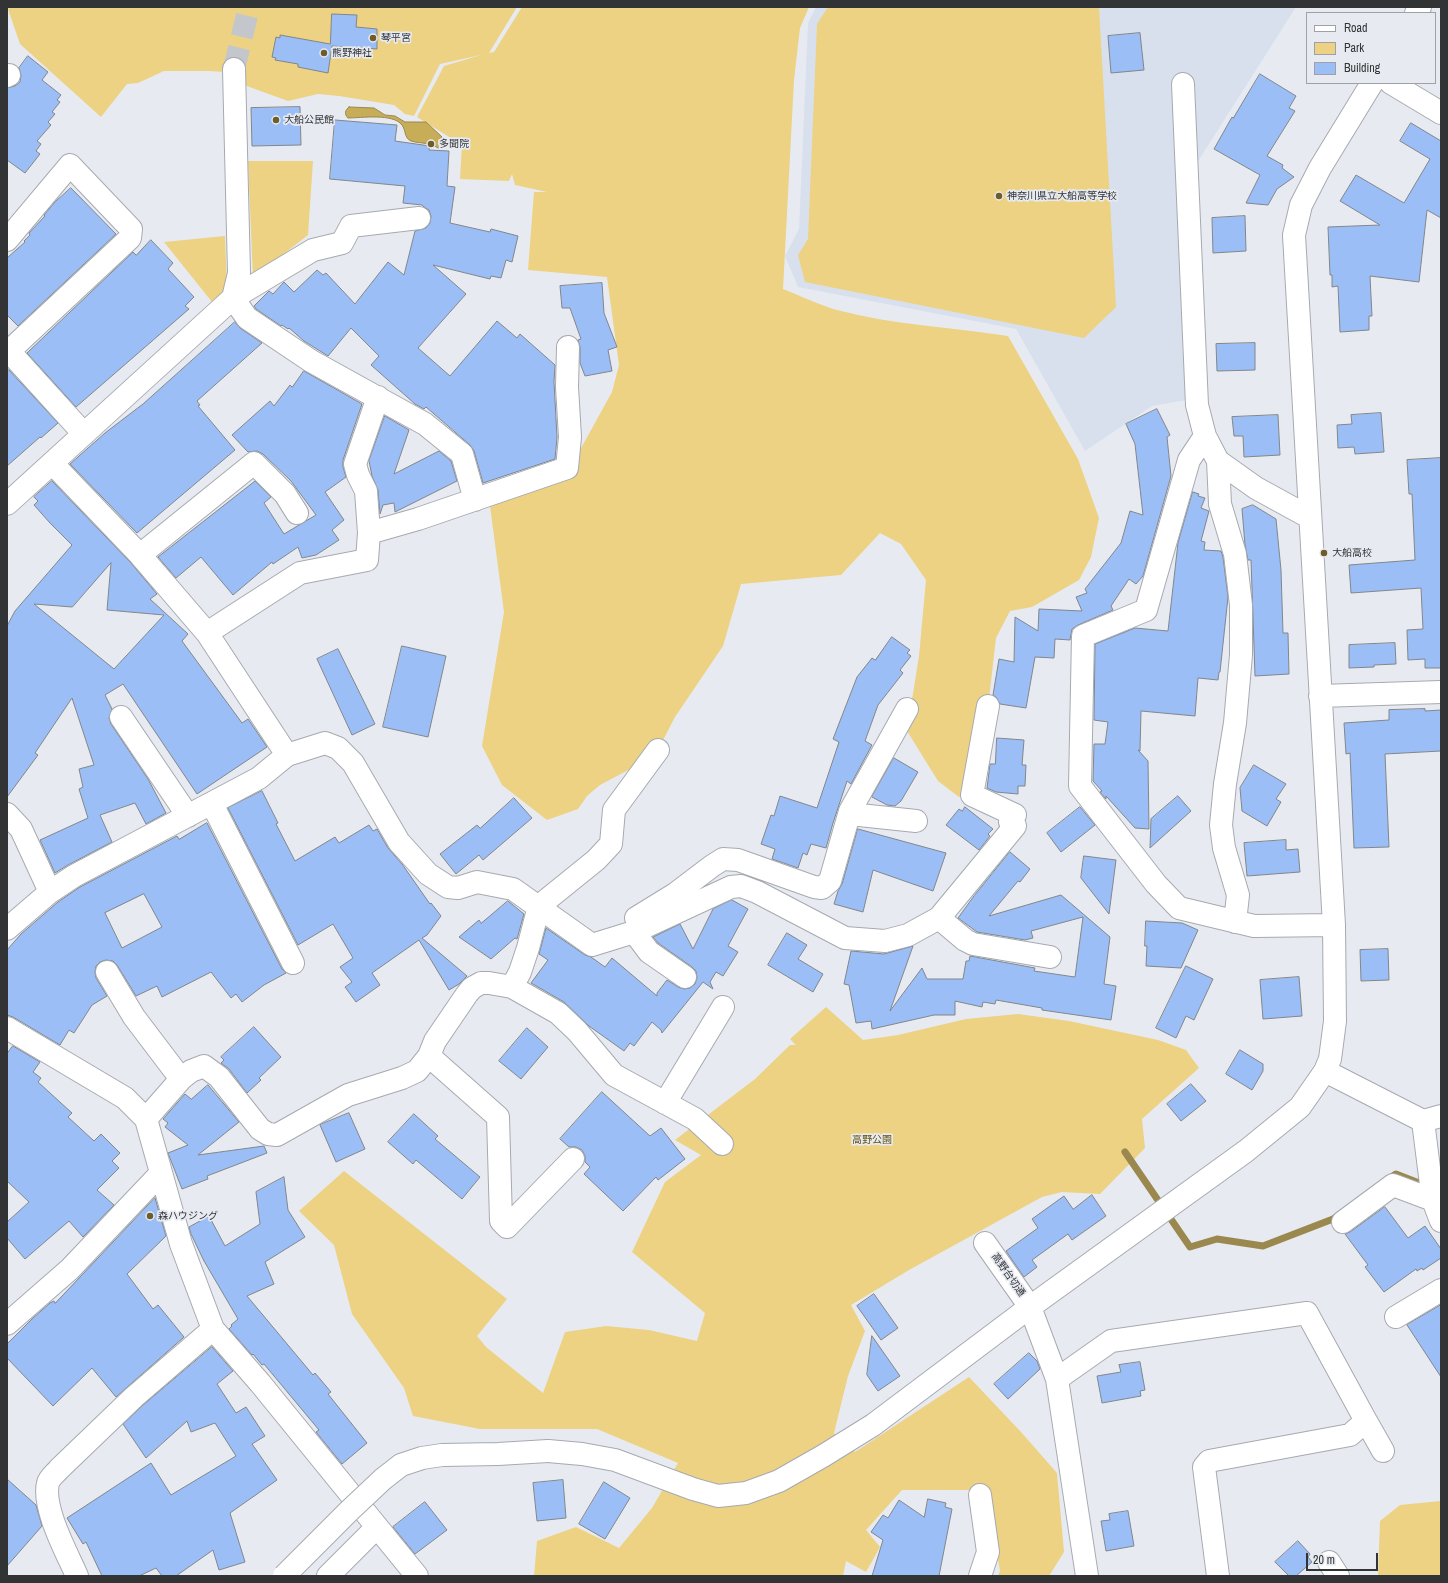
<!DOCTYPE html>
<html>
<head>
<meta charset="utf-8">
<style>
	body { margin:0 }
	#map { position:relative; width:1448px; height:1583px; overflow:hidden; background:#e7ebf1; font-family:"Archivo Narrow",sans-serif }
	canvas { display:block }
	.frame { position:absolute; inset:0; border:8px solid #313335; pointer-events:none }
	.legend { position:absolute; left:1306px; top:12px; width:130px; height:72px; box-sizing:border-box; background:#e7ebf1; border:1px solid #9ea1a6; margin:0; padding:5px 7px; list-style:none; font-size:12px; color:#313335 }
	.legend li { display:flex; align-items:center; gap:8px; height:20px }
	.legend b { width:20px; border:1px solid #9ea1a6 }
	.scale { position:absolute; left:1306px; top:1553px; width:72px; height:18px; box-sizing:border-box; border:2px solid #313335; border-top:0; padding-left:5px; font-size:12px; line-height:14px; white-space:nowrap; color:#313335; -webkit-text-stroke:3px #e7ebf1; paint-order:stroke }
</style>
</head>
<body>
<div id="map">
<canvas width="1448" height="1583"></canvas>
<div class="frame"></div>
<ul class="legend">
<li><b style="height:5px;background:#fff"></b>Road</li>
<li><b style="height:11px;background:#ecd282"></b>Park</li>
<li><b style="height:11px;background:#9abef5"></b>Building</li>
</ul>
<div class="scale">20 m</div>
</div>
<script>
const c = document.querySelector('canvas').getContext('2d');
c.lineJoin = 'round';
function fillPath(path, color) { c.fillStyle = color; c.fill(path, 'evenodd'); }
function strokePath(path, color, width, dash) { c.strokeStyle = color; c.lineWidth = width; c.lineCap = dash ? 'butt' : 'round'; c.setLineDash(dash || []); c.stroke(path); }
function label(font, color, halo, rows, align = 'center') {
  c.font = font + ' "Archivo Narrow","Noto Sans JP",sans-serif'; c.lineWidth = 3.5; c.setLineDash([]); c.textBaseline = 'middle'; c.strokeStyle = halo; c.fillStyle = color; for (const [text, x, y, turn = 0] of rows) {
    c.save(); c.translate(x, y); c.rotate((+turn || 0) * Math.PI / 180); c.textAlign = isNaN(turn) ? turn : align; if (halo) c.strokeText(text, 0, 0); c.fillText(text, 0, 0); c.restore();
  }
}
fillPath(new Path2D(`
	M816 7H1296L1197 163 1204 397 1152 406 1085 451 1016 329 798 287 785 256 799 229 808 23Z`), '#d9e0ed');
fillPath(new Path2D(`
	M11 7H517L489 53 494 52 522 7H809L800 28 794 80 783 289C801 296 819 305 837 310 893 325 951 327 1008 336L1078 459 1099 518 1091 557 1079 580 1032 607 1010 611 996 638 979 786 959 797 938 781 907 731 919 656 926 580 901 544 880 533 841 575 741 584 723 646 675 717 658 750 634 767 600 785 587 796 578 809 547 820 502 785 482 746 504 612 488 491 580 450 612 392 619 365 607 277 528 270 534 192H547L515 185 512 174 509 181 460 179 462 145 417 117 444 66 481 55 440 64 414 116 405 114 394 105 339 96 318 94 288 101 244 85 226 72 208 71H164L138 83 127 84 101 117 20 44 8 9Z
	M828 7H1099L1116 307 1084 338 805 282 798 255 808 239 817 24Z
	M248 161H313L308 235 253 278Z
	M225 236 227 290 212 302 164 242Z
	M826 1007 863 1040 898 1035 966 1019 1018 1014 1069 1021 1158 1040 1186 1050 1199 1068 1142 1119 1145 1148 1100 1194 1062 1192 1042 1197 909 1270 851 1305 865 1331 848 1376 834 1433 855 1452 969 1377 1021 1432 1057 1473 1064 1552 1049 1576H998L1000 1571 986 1490H902L866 1530 880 1547 866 1572 846 1561 843 1576H534L537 1541 576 1527 619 1548 652 1508 678 1463 597 1429H480L413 1416 404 1388 352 1314 334 1245 299 1211 344 1171 507 1299 477 1336 486 1347 543 1393 565 1332 606 1326 649 1330 697 1341 705 1313 632 1252 665 1182 701 1155 675 1140 755 1079 790 1045H796L790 1039Z
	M1441 1501V1576H1378L1380 1521 1400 1505Z`), '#ecd282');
const water = new Path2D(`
	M349 107 374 108 385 115 395 116 405 122H426L442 137 443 147 438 148C430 142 421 144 411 141 404 138 406 130 402 125 393 113 361 118 348 118 344 114 345 110 349 107Z`);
fillPath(water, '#c7ad58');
strokePath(water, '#9a884e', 1);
strokePath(new Path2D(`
	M1125 1152 1190 1247 1217 1239 1263 1246 1333 1219 1340 1214
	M1387 1180 1396 1174 1419 1183 1429 1181`), '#9a884e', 7);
const building = new Path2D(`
	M332 14 357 15 356 27 377 29V49L332 46 328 73 298 67V64L275 60 276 58 272 57 276 37 280 38V35L330 44Z
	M1140 33 1144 70 1111 73 1108 36Z
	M28 56 48 72 42 80 61 95 57 100 60 102 52 112 55 114 48 122 51 125 37 141 41 144 36 151 40 154 25 173 7 160V88L15 86 20 82 21 75 19 68Z
	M1260 74 1296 96 1289 108 1295 111 1267 156 1283 165 1282 168 1294 177 1277 189 1268 205 1246 203 1260 175 1214 149 1232 117 1233 118Z
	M300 107 301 145 252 146 251 108Z
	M335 120 397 125 395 141 430 146 429 150 449 151 447 186 455 187 450 223 490 232 491 229 518 236 512 262 506 260 501 278 491 276 490 279 433 265 466 294 418 348 450 376 497 321 517 338 520 334 555 365 554 382 557 437 555 459 483 483 474 451 470 445 426 407 424 409 415 404 371 365 379 356 351 328 328 356 304 341 289 328 288 329 282 325 281 326 256 309 254 306 269 291 273 294 284 282 294 292 317 270 323 275 326 273 355 304 388 262 404 275 415 231 426 228 430 223 431 216 429 210 424 207 422 205 403 203 405 186 330 179Z
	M1411 123 1441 141V218L1427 210 1419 282 1370 276 1372 316H1369V330L1340 332 1338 286 1332 287V275H1330L1328 227 1380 225 1340 201 1356 175 1404 203 1430 159 1400 141Z
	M71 188 116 234 18 326 7 315V258L25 242 24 241 30 235 29 233 45 216 44 215 55 202Z
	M1245 216 1246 251 1213 253 1212 218Z
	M151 240 173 263 168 269 194 297 185 306 189 309 76 407 27 353 133 252 136 255Z
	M602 283 604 313 617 347 608 350 612 371 585 376 580 363V347L578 340 581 339 570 308H562L560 286Z
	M235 322 240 328 262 343 197 401 200 405 198 406 235 450 137 533 70 464 105 433 143 404Z
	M1255 343V370L1217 371 1216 344Z
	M9 370 58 423 41 438 40 437 7 466V372Z
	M304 371 362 404 343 460V467L346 477 325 492 344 520 332 530 339 540 316 555 302 558 298 547 273 564 272 562 233 595 201 557 176 578 158 557 255 481 271 497 264 503 284 534 316 515 291 481 263 454 257 451 248 452 232 435 270 401 274 406 290 385 292 387Z
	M1157 409 1170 435 1167 437 1171 476 1143 576 1136 584 1129 579 1111 606 1113 610 1078 625 1072 629 1070 640 1055 639 1054 658 1035 657 1026 708 1000 704 996 697 993 695 999 659 1014 662 1015 617 1038 631 1039 609 1082 611 1076 597 1087 593 1085 589 1121 543 1130 511 1143 515 1135 444 1126 424Z
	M1381 413 1384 452 1355 454 1354 447 1338 448 1337 425 1352 424 1351 415Z
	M1278 415 1280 455 1244 457 1243 436H1234L1232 417Z
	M385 416 409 430 394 474 439 451 451 461 457 481 395 512 394 503 383 505 380 514 378 490 372 476 369 461Z
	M1441 458V668H1425V659L1408 660 1407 630 1423 629 1421 588 1351 593 1349 565 1415 560 1412 494H1409L1407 460Z
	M52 481 131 563 157 594 150 599 188 634 182 641 242 723 248 719 267 747 197 794 123 684 105 695 112 709 109 718 111 724 148 779 166 813 146 824 135 803 100 815 112 842 68 865 55 873 40 840 88 818 79 789 83 787 79 769 94 765 72 698 35 753 38 755 7 797V626L15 611 72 545 50 523 34 505 38 501 34 497ZM111 563 107 610 164 615 114 669 34 604 72 607Z
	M1193 492 1199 494 1198 496 1205 498 1201 508 1209 511 1201 541 1205 542 1204 550 1221 551 1223 557 1228 597 1220 672H1219L1218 680 1198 678 1195 716 1141 711 1140 751 1138 750 1148 761 1149 829 1135 828 1106 796V799L1100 792 1102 791 1093 781 1094 744H1105L1108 722 1094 720 1095 644 1135 628 1168 631 1178 543Z
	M1253 505 1276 519 1281 570 1283 633H1288L1289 674 1255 676 1251 560H1248L1245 545 1242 509Z
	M892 637 910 650 907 653 911 656 900 670 903 673 878 705 865 741 872 745 851 784 847 781 833 823 826 848 811 844 807 855 803 853 798 868 772 859 775 849 761 844 771 815 774 816 780 796 817 808 839 742 833 739 857 677 872 658 875 660Z
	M1395 643 1396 664 1374 665V667L1349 668V645Z
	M402 646 446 656 428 737 383 727Z
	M338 649 375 724 352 735 317 659Z
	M1425 709V711L1441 710V751L1385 754 1389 847 1354 848 1350 753 1346 754 1344 723 1389 720V710Z
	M997 738 1024 740 1022 765H1026L1025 786H1018V794L996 792 987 788 990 764H995Z
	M894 758 918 772 901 801 895 806 887 805 872 797Z
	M1254 765 1286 784 1276 799 1281 802 1267 826 1242 811 1240 788Z
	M262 791 278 823 276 824 295 861 335 837 339 843 369 825 373 831 377 829 388 848 402 864 430 904 431 903 441 916 427 935 422 938 467 976 459 984 449 990 419 940 372 973 380 985 356 1002 345 987 352 982 340 967 353 958 333 924 298 945 228 808Z
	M1178 796 1191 811 1150 848 1151 819Z
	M514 798 532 818 483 860 479 855 456 874 440 854 477 825 480 828Z
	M965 807 993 829 988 834 990 836 979 850 946 825 959 809 962 811Z
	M1080 807 1095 825 1061 852 1047 833Z
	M207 823 282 969 286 973 264 985 242 1002 236 994 231 998 211 972 162 997 157 986 136 996 117 965 113 961 106 960 100 962 96 966 95 972 96 978 107 996 92 1005 74 1033 69 1030 60 1045 13 1017 7 1015V950L21 934 58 902 80 887 177 836 179 839ZM144 894 162 927 122 948 105 913Z
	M858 829 946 853 933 891 873 870 863 912 834 904 838 891 842 884Z
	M1286 840V850L1298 849 1300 872 1247 876 1244 843Z
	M1010 852 1030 869 1020 882 1018 881 989 916 1061 895 1110 937 1104 984 1116 986 1111 1020 1042 1010V1008L996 1000 995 1004 983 1002 982 1007 955 1001V1015H934L872 1029 871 1021 856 1023 849 985 844 984 851 951 884 954 913 946 890 1011 922 968 927 979H963L966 961H969L970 956 1035 968 1034 971 1075 977 1083 917 1031 931 1033 938 1025 940 977 932 958 918 974 896Z
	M1084 856 1116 860 1109 914 1081 878Z
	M732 900 748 909 728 946 738 952 723 976 716 972 710 982 713 989 703 982 662 1033 661 1030 652 1022 634 1046 630 1043 624 1051 589 1026 564 1002 531 983 548 960 539 954 546 928 585 955 591 957 605 967 612 958 657 996V993L667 980 678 987 684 989 690 988 695 984 697 978 696 971 692 967 658 943 653 937 680 924 693 949 713 909Z
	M508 901 524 914 517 939 515 938 491 959 459 937 479 920 481 923Z
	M1146 921 1182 923 1198 930 1181 968 1146 966 1147 946H1145Z
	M787 933 807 945 798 959 823 974 813 992 768 965Z
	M1388 949 1389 980 1361 981 1360 950Z
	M1186 966 1213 979 1194 1020 1186 1016 1176 1038 1156 1028Z
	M1299 977 1302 1016 1263 1019 1260 980Z
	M254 1027 281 1057 259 1078 261 1080 247 1093 229 1069 221 1063 224 1060 221 1057Z
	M527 1028 548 1047 521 1079 499 1061Z
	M13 1046 40 1062 33 1072 41 1078 38 1082 72 1113 68 1117 94 1141 101 1134 120 1153 112 1161 119 1168 97 1190 114 1205 83 1237 69 1221 25 1259 7 1238V1222L29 1202 7 1181V1054Z
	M1240 1050 1263 1064V1071L1252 1090 1226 1074Z
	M1191 1084 1206 1101 1181 1121 1167 1104Z
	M208 1085 239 1122 198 1155 264 1146 267 1153 207 1176 208 1179 182 1189 168 1153 188 1145 165 1127 168 1123 163 1119 185 1094 191 1099Z
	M602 1092 650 1136 661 1128 685 1159 658 1180 656 1177 623 1211 584 1174 590 1167 585 1162V1156L582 1150 576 1147H569L560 1139Z
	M349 1113 365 1149 336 1162 320 1125Z
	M414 1114 438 1136 435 1139 480 1177 462 1199 416 1160 413 1164 388 1142Z
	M284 1177 288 1210 305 1237 265 1262 274 1284 247 1296 313 1375 315 1373 331 1392 328 1394 367 1443 342 1464 316 1432 319 1430 264 1364 262 1365 253 1354 252 1355 229 1329 232 1326 231 1325 238 1319 204 1261 191 1234 189 1227 209 1216 225 1246 260 1224 256 1192Z
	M1092 1195 1106 1216 1072 1240 1068 1234 1032 1260 1037 1267 1024 1277 1006 1251 1038 1228 1032 1219 1064 1196 1073 1209Z
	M155 1198 166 1236 127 1274 153 1309 158 1305 184 1337 116 1397 92 1368 53 1406 7 1358V1344L32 1319 50 1303 54 1301 55 1303Z
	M1385 1207 1408 1238 1425 1226 1441 1249V1258L1423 1270 1422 1268 1417 1271 1416 1269 1384 1292 1365 1267 1368 1265 1345 1234 1350 1232Z
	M874 1294 898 1328 881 1340 857 1306Z
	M1441 1305V1377L1407 1325Z
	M872 1336 900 1376 878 1391 867 1375Z
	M212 1347 233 1371 217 1384 236 1413 246 1407 265 1436 252 1444 277 1480 230 1513 245 1562 219 1570 213 1550 176 1576H162L156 1568 139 1576H102L86 1542 83 1544 67 1518 151 1463 171 1495 236 1456 215 1423 191 1432 187 1421 146 1458 123 1424 142 1406Z
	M1029 1353 1037 1361 1040 1369 1008 1399 994 1384Z
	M1140 1362 1145 1390 1140 1391 1141 1396 1102 1403 1097 1376 1121 1372 1119 1365Z
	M7 1479 36 1505 42 1526 7 1566Z
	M563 1480 566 1518 537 1521 533 1483Z
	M604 1482 630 1498 605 1539 579 1524Z
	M928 1499 946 1503 945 1507 952 1509 939 1576H872L883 1540 871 1532 883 1515 888 1518 899 1500 924 1517Z
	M425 1502 447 1530 415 1554 393 1527Z
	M1128 1511 1134 1546 1106 1551 1101 1521 1110 1520 1109 1514Z
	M1298 1541 1310 1554 1308 1557 1312 1562 1296 1576H1289L1275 1562Z`);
fillPath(building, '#9abef5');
strokePath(building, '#82868b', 1);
strokePath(new Path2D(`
	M234 69 249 7`), '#c3c6cb', 22, [22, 11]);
const minor = new Path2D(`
	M1416 13 1420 7
	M7 76 9 75
	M1391 83 1441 113
	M1183 84 1197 405 1205 436 1218 461 1256 488 1309 517
	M419 218 351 226 342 243 313 250 233 298 247 318 311 361 425 424 462 454 475 500
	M7 240 70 165 131 229 130 238 7 353
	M7 349 84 434
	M1205 436 1189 460 1146 610 1083 636 1080 786 1156 884 1179 908 1254 926 1334 925
	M1218 461 1220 504 1235 554 1241 605V655L1235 723 1225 784 1221 825 1224 848 1238 895 1235 922
	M52 463 140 555 207 633 287 755
	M7 504 233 298 239 273 234 69
	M369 533 418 519 567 468 570 437 567 387 568 347
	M140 555 254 463 285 494 297 513
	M207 633 300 573 367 560 369 533 366 491 358 475 355 464 378 397
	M1320 696 1441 692
	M121 717 188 816
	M212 804 293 963
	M7 814 21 829 50 892
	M850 814 916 821
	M636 918 675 894 712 866 723 859 738 860 814 887 822 888 830 881 850 811 907 709
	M939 918 965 940 973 944 1050 957
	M7 929 50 892 74 876 259 778 287 755 325 743 338 748 353 763 399 842 428 874 448 887 458 888 477 882 513 889 592 945 634 932 731 887 741 886 757 892 845 938 885 941 908 935 939 918 1015 826 1010 822 1015 815 972 795 988 706
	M634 932 649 952 685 977
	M107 972 134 1017 181 1079
	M512 987 520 972 528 948 539 906 596 860 611 844 614 810 658 750
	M7 1028 125 1098 146 1119 181 1244 213 1329 260 1383 417 1576
	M429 1056 498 1117 501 1221 507 1227 573 1159
	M1325 1071 1423 1121 1441 1116
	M665 1103 723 1007
	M146 1119 181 1079 191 1071 204 1066 219 1077 260 1129 268 1134 277 1135 348 1095 402 1078 417 1071 429 1056 435 1041 467 994 472 988 481 983H489L512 987 558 1013 577 1031 614 1075 695 1119 722 1144
	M1423 1121 1433 1200 1441 1221
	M1343 1222 1393 1185 1433 1200 1441 1198
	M985 1243 1030 1307 1057 1379 1087 1576
	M1396 1317 1441 1290
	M7 1324 70 1269 161 1173
	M1057 1379 1111 1341 1307 1313 1366 1421 1350 1435 1209 1461 1204 1467 1218 1576
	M1366 1421 1383 1451
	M548 1451 582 1454 615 1460 693 1489 718 1496 746 1493 779 1481 823 1456 873 1425 1030 1307 1246 1151 1300 1107 1325 1071 1330 1059 1335 1021 1334 925 1294 235 1301 205 1320 168 1372 83
	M980 1495 988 1552 980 1576
	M1329 1562 1338 1576
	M77 1576C67 1553 42 1508 48 1483 49 1478 56 1473 59 1469L134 1397 213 1329
	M328 1576 377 1527`);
strokePath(minor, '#a6aab0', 24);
strokePath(minor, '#fff', 22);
const minorBridge = new Path2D(`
	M284 1576 349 1511 383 1479 401 1465 422 1458 442 1455 498 1454 548 1451`);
strokePath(minorBridge, '#a6aab0', 24, []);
strokePath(minorBridge, '#fff', 22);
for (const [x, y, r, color] of [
	[373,38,4,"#6d5d2b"],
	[324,53,4,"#6d5d2b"],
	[276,120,4,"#6d5d2b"],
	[431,144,4,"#6d5d2b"],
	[999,196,4,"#6d5d2b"],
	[1324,553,4,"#6d5d2b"],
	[150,1216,4,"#6d5d2b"]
]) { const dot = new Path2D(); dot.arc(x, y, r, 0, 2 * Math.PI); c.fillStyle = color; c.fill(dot); strokePath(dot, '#e7ebf1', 1.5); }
label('10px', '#313335', '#e7ebf1', [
	["琴平宮",381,38],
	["熊野神社",332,53],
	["大船公民館",284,120],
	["多聞院",439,144],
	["神奈川県立大船高等学校",1007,196],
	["大船高校",1332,553],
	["森ハウジング",158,1216]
], 'left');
label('10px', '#614f0b', '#e7ebf1', [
	["高野公園",872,1140]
]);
label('10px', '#313335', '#e7ebf1', [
	["高野台切通",1008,1275,55]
]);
</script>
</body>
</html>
